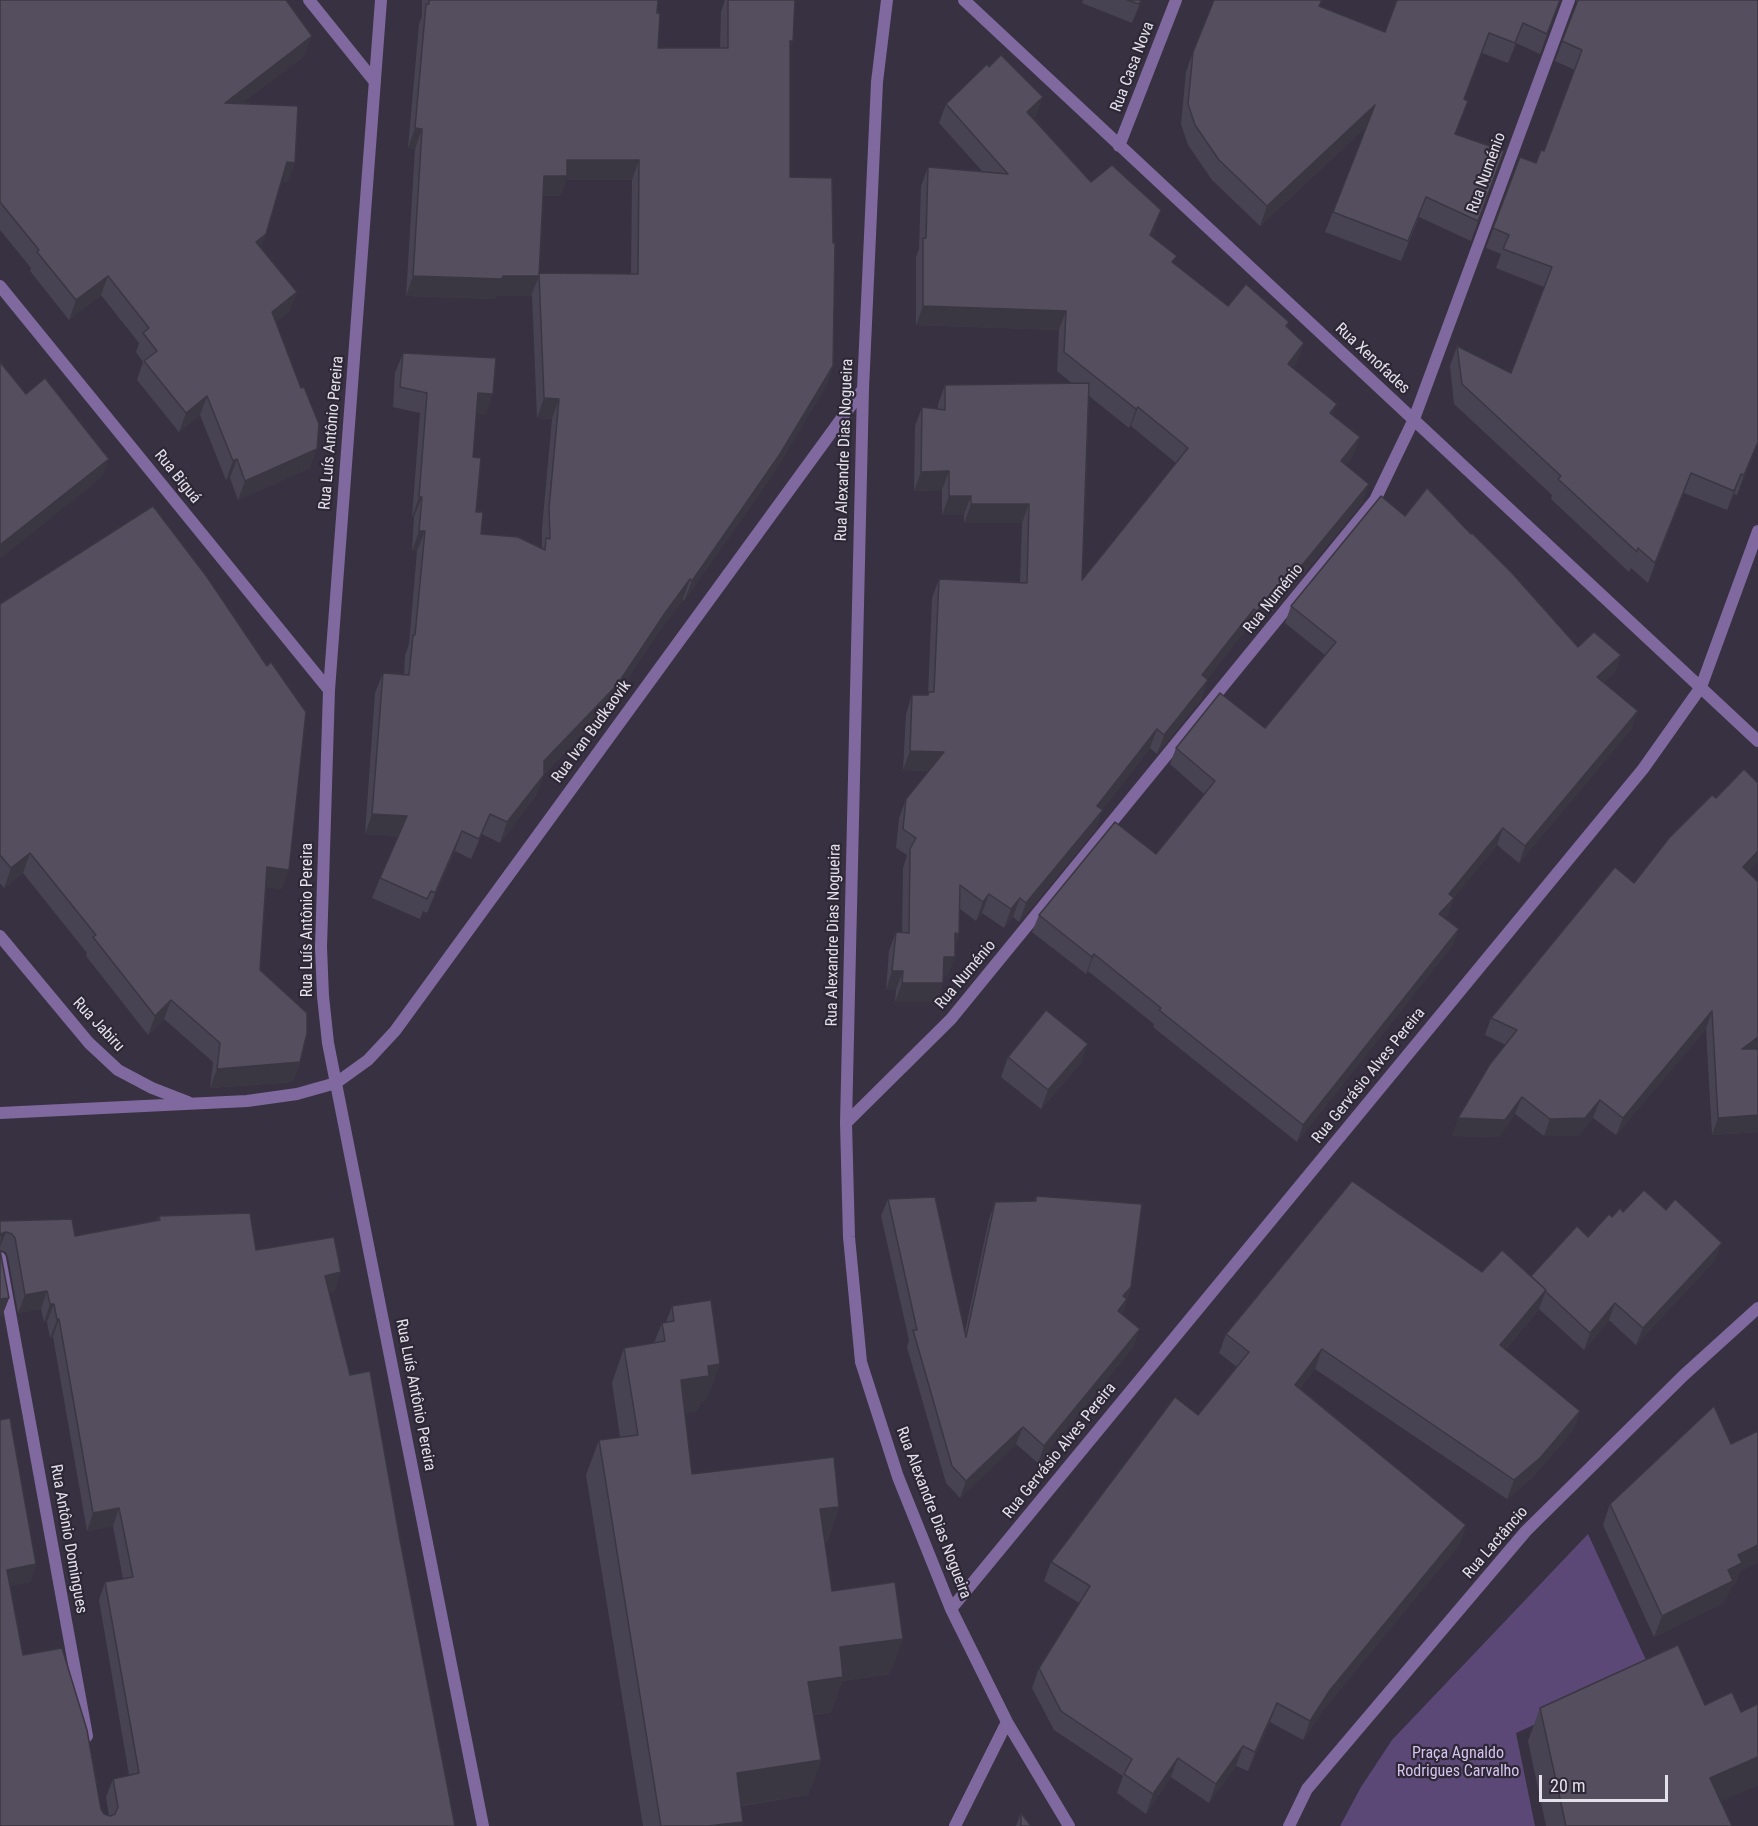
<!DOCTYPE html>
<html>
<head>
<meta charset="utf-8">
<style>
	body { margin:0 }
	#map { position:relative; width:1758px; height:1826px; overflow:hidden; background:#373141; font-family:"Roboto Condensed",sans-serif }
	canvas { display:block }
	.scale { position:absolute; left:1539px; top:1775px; width:129px; height:27px; box-sizing:border-box; border:3px solid #e3e0ea; border-top:0; padding-left:8px; font-size:18px; line-height:21px; white-space:nowrap; color:#e3e0ea; -webkit-text-stroke:4px #2d2736; paint-order:stroke }
</style>
</head>
<body>
<div id="map">
<canvas width="1758" height="1826"></canvas>
<div class="scale">20 m</div>
</div>
<script>
const c = document.querySelector('canvas').getContext('2d');
c.lineJoin = 'round';
function fillPath(path, color) { c.fillStyle = color; c.fill(path, 'evenodd'); }
function strokePath(path, color, width, dash) { c.strokeStyle = color; c.lineWidth = width; c.lineCap = dash ? 'butt' : 'round'; c.setLineDash(dash || []); c.stroke(path); }
function label(font, color, halo, rows, align = 'center') {
  c.font = font + ' "Roboto Condensed",sans-serif'; c.lineWidth = 4.5; c.setLineDash([]); c.textBaseline = 'middle'; c.strokeStyle = halo; c.fillStyle = color; for (const [text, x, y, turn = 0] of rows) {
    c.save(); c.translate(x, y); c.rotate((+turn || 0) * Math.PI / 180); c.textAlign = isNaN(turn) ? turn : align; if (halo) c.strokeText(text, 0, 0); c.fillText(text, 0, 0); c.restore();
  }
}
fillPath(new Path2D(`
	M1588 1534 1646 1660 1650 1672 1516 1733 1535 1826H1340L1361 1787 1392 1740Z`), '#5b4876');
strokePath(new Path2D(`
	M309 0 375 82
	M381 0 329 690 321 947 323 996 328 1043 483 1826
	M887 0 877 82 863 389 846 1123 849 1237 861 1362 898 1477 951 1609 1007 1722 1069 1826
	M964 0 1758 741
	M1119 146 1176 0
	M0 286 329 690
	M0 936 89 1043 118 1070 152 1088 188 1102
	M0 1113 247 1101 297 1094 336 1083 368 1060 395 1031 863 389
	M846 1123 951 1019 1375 500 1414 419 1569 0
	M0 1258 87 1736
	M951 1609 1643 769 1701 687 1758 531
	M955 1826 1007 1722`), '#7f699e', 12);
strokePath(new Path2D(`
	M1289 1826 1307 1789 1526 1531 1684 1375 1758 1308`), '#7f699e', 12);
fillPath(new Path2D(`
	M0 0 305 55 242 103 288 182 282 181 261 247 290 311 276 322 310 468 238 500 230 478 226 480 200 415 179 432 137 380 143 362 136 352 139 343 101 295 69 320 30 271 31 268 0 230Z
	M422 0H658V48H720L721 12 725 0H795L790 51V177L833 366 826 386 773 474 684 601 683 599 658 633 610 705 544 774 536 795 500 843 482 834 471 859 455 851 427 913 423 911 420 919 372 898 380 878 398 836 365 834 375 693 383 673 404 674 405 655 409 644 417 551H412L414 517H412L420 413 393 407 395 373 403 353 486 414 476 413 473 457 476 512 481 534 542 549V528L552 419 537 418 532 295 531 296H496L495 299 406 296 415 149 408 148 419 24 422 16ZM566 180H632L631 274 539 273 543 196H560Z
	M1083 0H1142L1132 23 1082 3Z
	M1560 0 1540 54 1516 43 1508 63 1482 53 1464 99 1455 134 1504 151 1471 241 1419 217 1401 261 1325 232 1367 126 1260 226 1212 180 1188 145 1181 124 1186 72 1193 52 1319 6 1385 32Z
	M1576 0H1758V444L1737 495 1734 494 1727 510 1684 493 1648 583 1631 568 1629 572 1551 499 1552 495 1454 404 1450 366 1457 346 1511 373 1544 287 1496 268 1501 254 1486 248 1520 157 1536 163 1544 151 1575 70 1555 61 1577 3Z
	M989 67 1036 116 1033 118 1091 182 1155 229 1151 236 1174 264 1228 306 1289 322 1287 327 1297 362 1292 368 1333 415 1353 456 1346 465 1362 503 1272 612 1268 609 1250 630 1247 628 1207 679 1201 699 1157 754 1150 748 1102 810 1096 829 1019 922 1013 917 1004 928 982 913 976 921 960 909 959 934 955 945 948 976H943V983L936 1002H895L896 990H886L889 951 896 932 902 933 903 868 907 855 896 848 899 818 906 799 929 771 903 770 906 714 912 695H928L932 598 939 579 1020 582 1022 523H964V515H942V490L914 491 915 426 922 407 938 409V404L945 385 1073 384 1057 371 1059 330 916 325V257L919 249 921 186 928 167 982 171 939 123 946 104ZM1089 396 1129 428 1131 426 1176 463 1082 580Z
	M1405 516 1578 647 1621 655 1615 672 1604 682 1632 728 1519 863 1497 845 1470 878 1453 898 1448 915 1445 918 1459 929 1452 946 1297 1142 1153 1027 1154 1024 1088 971 1086 974 1032 932 1039 915 1156 854 1204 794 1170 764 1176 748 1265 728 1325 655 1285 623 1291 606Z
	M0 604 282 889 266 887 260 970 300 1062 293 1082 210 1088 213 1062 164 1019 148 1035 86 956 87 953 23 873 4 888 0 883Z
	M1748 872 1758 1132 1712 1135 1706 1029 1616 1135 1593 1118 1579 1136H1544L1515 1114 1499 1137 1452 1136 1506 1045 1485 1035 1491 1018 1634 883Z
	M1008 1057 1081 1063 1041 1109 1001 1077Z
	M1036 1196 1131 1287 1122 1314 1134 1346 1038 1463 1016 1444 960 1498 946 1483 907 1347 909 1340 881 1216 888 1199 965 1331 989 1219 995 1202 1034 1201Z
	M1623 1212 1715 1260 1636 1345 1609 1320 1584 1350 1539 1309 1505 1350 1580 1411 1573 1430 1533 1477 1507 1499 1315 1369 1300 1388 1466 1525 1459 1545 1323 1710 1303 1740 1270 1722 1248 1771 1236 1766 1209 1803 1171 1777 1146 1814 1117 1793 1123 1776 1054 1730 1032 1688 1039 1668 1079 1603 1044 1581 1051 1562 1198 1415 1237 1367 1219 1353 1226 1334 1482 1272 1531 1276 1588 1237 1612 1217Z
	M159 1216 256 1250 335 1291 329 1292 350 1375 400 1540 455 1826H0V1420L36 1564 30 1582 10 1586 23 1655 104 1814 109 1816 106 1797 113 1779 129 1775 99 1600 105 1582 123 1579 113 1526 87 1531 53 1337 50 1338 47 1322H44L41 1309 18 1313 8 1257 6 1252 0 1250 9 1298 2 1316H0V1221L75 1236 157 1220Z
	M672 1306 707 1400 701 1401 697 1411 685 1413 692 1474 839 1507 827 1542H825L832 1591 890 1674 842 1681 831 1712 813 1715 821 1760 808 1795 741 1806 742 1826H643L586 1475 599 1440 620 1437 612 1383 624 1348 654 1343 662 1323 666 1322Z
	M1758 1431V1562L1740 1571 1735 1584 1731 1586 1725 1602 1654 1637 1603 1525 1610 1504 1731 1444Z
	M1758 1704V1785L1721 1801 1732 1826H1546L1528 1741 1540 1708 1705 1705 1741 1712Z
	M1021 1813 1031 1826H1016Z`), '#484352');
fillPath(new Path2D(`
	M1141 0H1142L1132 23Z
	M312 36 305 55 218 122 225 103Z
	M790 41H793L786 61Z
	M1043 97 1036 116 1020 131 1027 112Z
	M1375 105 1368 125 1260 226 1267 206Z
	M415 128 422 129 415 149 408 148Z
	M567 160H639L632 180H566L560 196H537L544 176Z
	M287 162 295 163 288 182 281 181Z
	M1161 210 1155 229 1143 254 1150 235Z
	M266 234 259 254 256 242Z
	M108 276 101 295 69 320 76 300Z
	M413 276H539L531 296H496L495 299 406 296Z
	M297 292 290 311 265 331 272 312Z
	M923 306 1066 311 1059 330 916 325Z
	M1304 343 1297 362 1281 383 1288 364Z
	M833 366 826 386 773 474 684 601 692 581Z
	M478 393 493 394 486 414 471 413Z
	M207 396 200 415 179 432 186 413Z
	M544 398 559 399 552 419 537 418Z
	M1337 404 1330 423V413Z
	M1138 407 1131 426 1129 428 1136 409Z
	M1360 437 1353 456 1334 480 1341 461Z
	M1758 442V444L1737 495 1744 475Z
	M317 449 310 468 238 500 245 481Z
	M109 459 102 477 0 559V545Z
	M237 459 230 478 226 480 233 461Z
	M949 471 942 490 914 491 921 472Z
	M1691 473 1684 493 1648 583 1655 563Z
	M1741 474 1734 494 1727 510 1734 491Z
	M1369 484 1362 503 1272 612 1279 593Z
	M949 496H971L964 515H942Z
	M419 497H422L414 517H412Z
	M971 504H1029L1022 523H964Z
	M419 531H425L417 551H412Z
	M690 579 683 599 658 633 610 705 537 781 544 761 665 613Z
	M1275 590 1268 609 1250 630 1257 611Z
	M1254 609 1247 628 1195 694 1202 675Z
	M1621 655 1615 672 1591 694 1597 677Z
	M1208 680 1201 699 1157 754 1164 735Z
	M1638 711 1632 728 1519 863 1525 846Z
	M1157 729 1150 748 1097 817 1103 810 1096 829 1019 922 1026 903 1097 806Z
	M910 751 944 752 937 771 903 770Z
	M544 775 536 795 500 843 507 822Z
	M372 814 407 816 400 836 365 834Z
	M1503 828 1497 845 1450 903 1454 898 1448 915 1433 931 1439 914 1449 894Z
	M462 831 455 851 427 913 435 893Z
	M1758 851V862L1736 884 1743 867Z
	M30 853 23 873 4 888 11 868Z
	M267 867 289 870 282 889 260 887Z
	M989 894 982 913 976 921 983 902Z
	M1020 898 1013 917 1004 928 1011 909Z
	M1459 929 1452 946 1297 1142 1303 1125Z
	M955 933 959 934 952 953Z
	M1094 954 1088 971 1086 974 1092 957Z
	M944 957H955L948 976H937Z
	M892 971H903L896 990H886Z
	M902 983H943L936 1002H895Z
	M171 1000 164 1019 148 1035 155 1016Z
	M1712 1011 1706 1029 1616 1135 1623 1118Z
	M1758 1037V1049H1742Z
	M1088 1044 1081 1063 1041 1109 1048 1090Z
	M300 1062 293 1082 210 1088 217 1069Z
	M1522 1097 1515 1114 1499 1137 1452 1136 1458 1118Z
	M1600 1100 1593 1118 1579 1136H1544L1550 1119Z
	M1758 1115V1132L1712 1135 1718 1118Z
	M6 1232 0 1247 1 1234Z
	M1722 1243 1715 1260 1636 1345 1643 1328Z
	M341 1272 335 1291 319 1294 325 1276Z
	M1131 1287 1121 1316 1112 1328 1123 1296Z
	M1546 1290 1539 1309 1493 1364 1500 1345Z
	M47 1291 41 1309 18 1313 25 1295Z
	M9 1298 2 1316H0V1299Z
	M1615 1303 1609 1320 1584 1350 1590 1333Z
	M50 1304H54L47 1322H44Z
	M59 1319 53 1337 50 1338 57 1320Z
	M1140 1329 1134 1346 1038 1463 1044 1446Z
	M1322 1349 1315 1369 1288 1404 1295 1385Z
	M720 1364 707 1400 701 1401 697 1411 668 1416 681 1380 708 1366Z
	M1580 1411 1573 1430 1533 1477 1507 1499 1514 1480Z
	M1023 1427 1016 1444 960 1498 966 1481Z
	M839 1507 827 1542 807 1544 820 1509Z
	M119 1508 113 1526 87 1531 93 1513Z
	M1466 1525 1459 1545 1323 1710 1303 1740 1310 1721 1330 1690Z
	M1758 1545V1562L1740 1571 1735 1584 1731 1586 1725 1602 1654 1637 1662 1616 1728 1570 1738 1555Z
	M36 1564 30 1582 0 1588 7 1570Z
	M903 1639 890 1674 842 1681 831 1712 795 1717 808 1682 840 1647Z
	M1277 1703 1270 1722 1248 1771 1255 1752Z
	M1243 1746 1236 1766 1209 1803 1216 1784Z
	M1758 1757V1785L1698 1811 1710 1778Z
	M1178 1758 1171 1777 1146 1814 1153 1794Z
	M821 1760 808 1795 724 1808 737 1773Z
	M743 1822 742 1826H708Z`), '#3b3742');
const building = new Path2D(`
	M0 0H286L312 36 225 103 298 106 295 163 287 162 266 234 256 242 297 292 272 312 301 388 304 387 319 424 317 449 245 481 237 459 233 461 207 396 186 413 144 361 157 351 143 333 149 328 108 276 76 300 37 252 39 250 0 202Z
	M429 0H658L657 13H660L658 48H728V0H795L793 41H790V177L832 178 833 243H835L833 366 780 454 692 581 690 579 665 613 617 685 544 761V775L507 822 490 814 479 839 462 831 435 893 431 891 427 899 380 878 407 816 372 814 383 673 409 675 413 635H415L425 531H419L422 497H419L427 393 400 387 403 353 496 358 493 394 478 393 473 457 481 458 476 512H483L481 534 518 537 545 550 546 538 550 539 549 508 559 399 544 398 539 273 638 274 639 160H567V176H544L539 276H503L502 279 413 276 422 129 415 128 426 4H429Z
	M1127 0H1141L1139 4Z
	M1214 0H1322L1319 6 1385 32 1397 0H1560L1547 34 1523 23 1515 43 1489 33 1464 99 1468 101 1455 134 1504 151 1478 221 1426 197 1408 241 1333 212 1375 105 1267 206 1219 160 1195 125 1188 104 1193 52Z
	M1578 0H1758V442L1744 475 1741 474 1734 491 1691 473 1655 563 1638 548 1637 552 1558 479 1561 476 1462 384 1457 346 1511 373 1552 267 1503 249 1509 235 1493 228 1520 157 1536 163 1541 150 1544 151 1582 50 1562 41Z
	M1001 55 1043 97 1027 112 1091 182 1112 165 1161 210 1150 235 1177 256 1172 262 1228 306 1246 284 1289 322 1286 326 1304 343 1288 364 1337 404 1330 413 1360 437 1341 461 1369 484 1279 593 1275 590 1257 611 1254 609 1202 675 1208 680 1164 735 1157 729 1097 806 1103 810 1026 903 1020 898 1011 909 989 894 983 902 960 885 959 934 955 933V957H944L943 983H902L903 971H892L896 932 909 933 910 849 916 838 903 829 906 799 944 752 910 751 912 695H928L929 692H934L939 579 1027 583 1029 504H971V496H949V471L921 472 922 407 945 410V385L1089 383 1082 580 1188 448 1138 407 1136 409 1064 352 1066 311 923 306V238H926L928 167 1008 174 946 104 987 64 989 67Z
	M0 362 26 394 45 378 109 459 0 545Z
	M1427 488 1471 534 1472 533 1512 573 1578 647 1594 632 1621 655 1597 677 1638 711 1525 846 1503 828 1449 894 1454 898 1439 914 1459 929 1303 1125 1159 1010 1161 1008 1094 954 1092 957 1039 915 1115 822 1156 854 1215 781 1176 748 1220 693 1265 728 1336 642 1291 606 1381 496 1405 516Z
	M153 506 207 577 267 666 271 662 306 712 289 870 267 867 260 970 307 1013V1033L300 1062 217 1069 220 1043 171 1000 155 1016 93 937 96 935 30 853 11 868 0 855V604Z
	M1744 769 1758 783V851L1743 867 1758 882V1037L1742 1049H1758V1115L1718 1118 1712 1011 1623 1118 1600 1100 1585 1118 1550 1119 1522 1097 1505 1120 1458 1118 1490 1064 1517 1030 1491 1018 1615 867 1634 883 1669 838 1712 795 1716 798Z
	M1046 1010 1088 1044 1048 1090 1008 1057Z
	M1352 1181 1482 1272 1502 1250 1546 1290 1500 1345 1580 1411 1540 1458 1514 1480 1322 1349 1295 1385 1466 1525 1330 1690 1310 1721 1277 1703 1255 1752 1243 1746 1216 1784 1178 1758 1153 1794 1124 1774 1132 1759 1061 1711 1039 1668 1090 1586 1051 1562 1175 1397 1198 1415 1249 1352 1226 1334Z
	M1644 1190 1666 1210 1675 1199 1722 1243 1643 1328 1615 1303 1590 1333 1545 1291 1546 1290 1531 1276 1577 1226 1588 1237 1609 1214 1612 1217 1620 1208 1623 1212Z
	M1036 1196 1142 1204 1131 1287 1123 1296 1127 1299 1118 1311 1140 1329 1044 1446 1023 1427 966 1481 952 1466 913 1330H917L888 1199 935 1197 966 1337 995 1202 1036 1201Z
	M250 1213 256 1250 334 1237 341 1272 325 1276 350 1375 370 1371 400 1540 455 1826H0V1420L10 1418 36 1564 7 1570 23 1655 62 1648 87 1730 101 1809 104 1814 110 1816 115 1814 118 1807 113 1779 139 1773 105 1582 133 1577 119 1508 93 1513 59 1319 57 1320 54 1304H50L47 1291 25 1295 15 1238 12 1234 6 1232 1 1234 0 1236V1221L72 1219 75 1236 160 1220 159 1216Z
	M0 1250 9 1298 0 1299Z
	M711 1300 720 1364 708 1366 709 1376 681 1380 692 1474 834 1457 839 1507 820 1509 832 1591 895 1582 903 1639 840 1647 843 1677 808 1682 821 1760 737 1773 743 1822 708 1826H661L599 1440 638 1435 624 1348 665 1341 662 1323 674 1321 672 1306Z
	M1714 1406 1731 1444 1758 1431V1545L1738 1555 1742 1563 1728 1570 1733 1581 1662 1616 1610 1504Z
	M1678 1645 1705 1705 1732 1692 1741 1712 1758 1704V1757L1710 1778 1732 1826H1566L1540 1708Z
	M1021 1813 1031 1826H1021Z`);
fillPath(building, '#544e5f');
strokePath(building, '#3b3742', 1.5);
label('16px', '#e3e0ea', '#2d2736', [
	["Rua Casa Nova",1133,67,-69],
	["Rua Numénio",1487,173,-70],
	["Rua Xenofades",1372,359,43],
	["Rua Luís Antônio Pereira",332,433,-85],
	["Rua Alexandre Dias Nogueira",845,450,-88],
	["Rua Biguá",177,477,51],
	["Rua Numénio",1274,599,-51],
	["Rua Ivan Budkaovik",592,732,-54],
	["Rua Luís Antônio Pereira",308,920,-90],
	["Rua Alexandre Dias Nogueira",834,935,-89],
	["Rua Numénio",966,975,-50],
	["Rua Jabiru",98,1025,47],
	["Rua Gervásio Alves Pereira",1369,1076,-51],
	["Rua Luís Antônio Pereira",415,1395,79],
	["Rua Gervásio Alves Pereira",1060,1451,-51],
	["Rua Alexandre Dias Nogueira",933,1513,69],
	["Rua Antônio Domingues",68,1539,80],
	["Rua Lactâncio",1496,1543,-49]
]);
label('16px', '#d4c3ee', '#2d2736', [
	["Praça Agnaldo",1458,1754],
	["Rodrigues Carvalho",1458,1772]
]);
</script>
</body>
</html>
